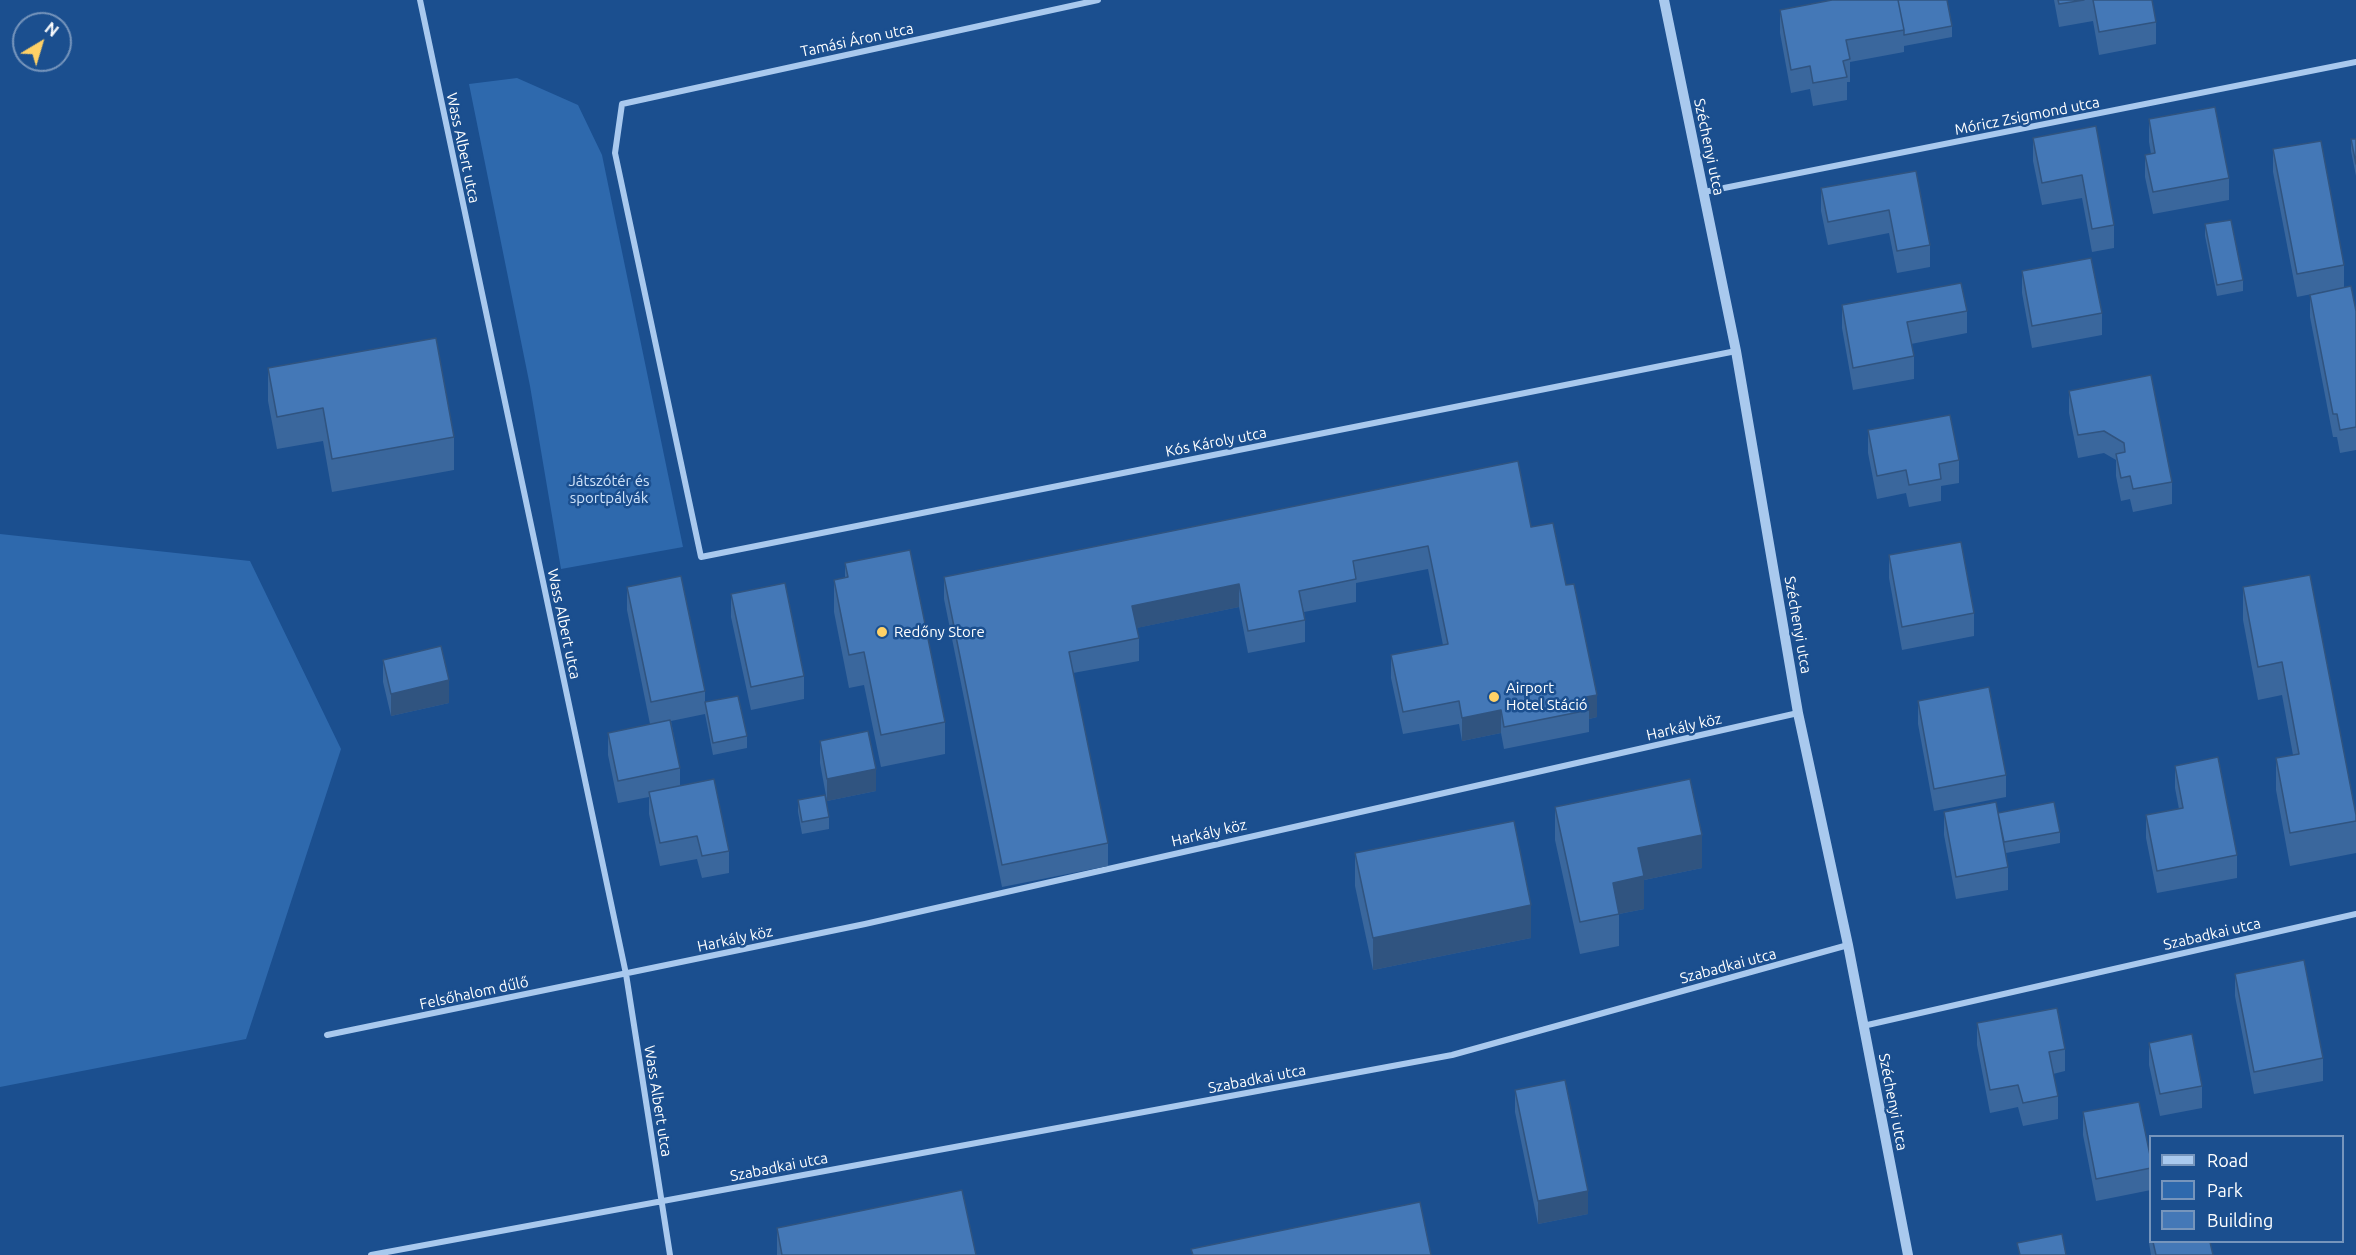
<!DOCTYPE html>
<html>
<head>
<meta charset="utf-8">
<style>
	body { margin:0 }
	#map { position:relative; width:2356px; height:1255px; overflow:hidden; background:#1b4f8f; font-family:Ubuntu,sans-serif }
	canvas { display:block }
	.legend { position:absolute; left:2149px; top:1135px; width:195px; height:108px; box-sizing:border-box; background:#1b4f8f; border:2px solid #7695bc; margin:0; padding:8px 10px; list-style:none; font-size:18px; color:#fff }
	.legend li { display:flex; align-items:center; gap:12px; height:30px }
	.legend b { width:30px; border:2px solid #7695bc }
	.north { position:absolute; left:12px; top:12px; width:60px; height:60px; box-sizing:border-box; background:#1b4f8f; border:2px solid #7695bc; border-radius:50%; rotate:38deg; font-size:16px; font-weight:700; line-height:24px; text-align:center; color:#fff }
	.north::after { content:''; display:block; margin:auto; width:21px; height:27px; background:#ffd166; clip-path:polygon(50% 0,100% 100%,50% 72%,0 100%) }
</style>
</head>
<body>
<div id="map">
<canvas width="2356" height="1255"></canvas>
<ul class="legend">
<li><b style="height:8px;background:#a9c9ee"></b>Road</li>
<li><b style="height:16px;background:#2e69ad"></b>Park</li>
<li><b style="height:16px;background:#4478b7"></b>Building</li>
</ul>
<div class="north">N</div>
</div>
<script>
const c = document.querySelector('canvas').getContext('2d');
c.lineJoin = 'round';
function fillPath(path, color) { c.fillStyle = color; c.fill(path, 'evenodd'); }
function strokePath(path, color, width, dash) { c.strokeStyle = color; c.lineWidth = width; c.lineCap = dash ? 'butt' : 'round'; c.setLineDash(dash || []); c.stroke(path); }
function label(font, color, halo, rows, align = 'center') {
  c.font = font + ' Ubuntu,sans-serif'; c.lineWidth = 5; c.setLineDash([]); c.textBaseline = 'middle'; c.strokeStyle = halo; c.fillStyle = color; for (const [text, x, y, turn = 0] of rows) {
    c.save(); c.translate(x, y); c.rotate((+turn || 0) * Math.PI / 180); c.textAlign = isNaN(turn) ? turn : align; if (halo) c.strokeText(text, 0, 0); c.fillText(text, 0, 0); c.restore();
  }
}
fillPath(new Path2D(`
	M517 78 578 105 602 155 683 547 561 569 530 386 469 84Z
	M0 534 250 561 341 749 246 1039 0 1087Z`), '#2e69ad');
strokePath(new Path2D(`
	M420 0 626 974 670 1255
	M1098 0 622 104 615 153 701 557 1736 351
	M1704 192 2356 62
	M1863 1026 2356 914
	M327 1035 865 924 1798 713
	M371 1255 1452 1055 1848 945`), '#a9c9ee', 6);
strokePath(new Path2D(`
	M1664 0 1736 351 1798 713 1848 945 1908 1255`), '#a9c9ee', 10);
fillPath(new Path2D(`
	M2054 0H2152L2156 22V44L2099 55 2093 21 2059 27Z
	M1780 10 1952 26V37L1904 46V52L1850 62V82H1847V100L1813 106 1810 89 1791 93 1780 33Z
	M2149 119 2229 178V200L2153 214 2145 177V155L2151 154 2149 142Z
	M2096 126 2114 225V248L2092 252 2082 198 2042 205 2033 161V138Z
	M2351 139H2356V176L2351 151Z
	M2273 149 2344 265V288L2356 311V450L2340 453 2337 437H2333L2310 317V295L2327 291 2297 297 2273 172Z
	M1916 171 1930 245V267L1897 273 1889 233 1828 245 1821 211V188Z
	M2205 224 2243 280V291L2217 296 2205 236Z
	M2022 271 2102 313V335L2032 348 2022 293Z
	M1842 305 1967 311V333L1911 344 1914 356V379L1853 390 1842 328Z
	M268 368 454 437V470L332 492 323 441 277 449 268 401Z
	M2069 391 2172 482V504L2133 512 2130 499 2121 501 2116 476V460L2104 453 2078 458 2069 413Z
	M1868 430 1959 460V483L1941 486V501L1909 507 1906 493 1877 499 1868 453Z
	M1531 527 1566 585 1597 717 1589 719V732L1504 749 1501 733 1462 741 1459 724 1403 734 1391 678V655L1443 645 1428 569 1356 583V602L1304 612 1305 620V642L1248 653 1239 607 1136 628 1139 638V661L1073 673 1108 843V866L1002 887 944 599V577Z
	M1889 555 1974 613V636L1902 650 1889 578Z
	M845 563 945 722V754L881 767 864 685 849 688 834 612V580L845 578Z
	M2310 575 2356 815V853L2290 866 2276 790V758L2293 755 2282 695 2258 700 2243 620V587Z
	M627 587 705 691V702L747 736V748L713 755 705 714 671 721 680 768V786L729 851V873L702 878 697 859 660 866 649 814V797L618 803 608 755V733L650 724 627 610Z
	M731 594 804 676V699L751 710 731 617Z
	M383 660 449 703 391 716 383 682Z
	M1918 701 2006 775V797L1934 811 1918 724Z
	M820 741 876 791 827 801 820 763Z
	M2175 766 2237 855V878L2157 893 2146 838V815L2179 809 2175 788Z
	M798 800 829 817V829L802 834 798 812Z
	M1555 807 1702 868 1644 880V909L1619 914V946L1580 954 1555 840Z
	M1944 812 1998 813 2060 832V843L2006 853 2008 867V890L1956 899 1944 835Z
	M1355 853 1531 938 1373 970 1355 886Z
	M2235 974 2323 1058V1081L2254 1094 2235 996Z
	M1977 1023 2065 1049V1071L2053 1074 2058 1096V1119L2023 1126 2018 1107 1990 1113 1977 1045Z
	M2149 1043 2202 1086V1108L2160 1116 2149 1065Z
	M1515 1090 1588 1214 1538 1224 1515 1112Z
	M2083 1112 2151 1160V1190L2096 1201 2083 1135Z
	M2149 1220H2151V1242H2210L2213 1255H2151L2149 1243Z
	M777 1228 976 1255H777Z`), '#3a679d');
fillPath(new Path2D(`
	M1239 584V607L1132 629V606Z
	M449 680V703L391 716V694Z
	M1597 695V717L1589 719V710L1586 697Z
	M1501 710V733L1462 741V718Z
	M876 769V791L827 801V779Z
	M1702 835V868L1644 880V909L1619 914 1613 883 1638 848Z
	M1531 905V938L1373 970V938Z
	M1588 1191V1214L1538 1224V1201Z`), '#305480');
const building = new Path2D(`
	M1832 0H1898L1904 30 1846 40 1850 59 1843 61 1847 77 1813 83 1810 66 1791 70 1780 10Z
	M1898 0H1947L1952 26 1904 35V30Z
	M2058 0H2084L2059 4Z
	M2093 0H2152L2156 22 2099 32Z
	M2215 107 2229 178 2153 192 2145 155 2155 153 2149 119Z
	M2096 126 2114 225 2092 229 2082 175 2042 183 2033 138Z
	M2351 139H2356V164Z
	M2321 141 2344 265 2297 274 2273 149Z
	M1916 171 1930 245 1897 251 1889 210 1828 222 1821 188Z
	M2231 220 2243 280 2217 285 2205 224Z
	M2091 258 2102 313 2032 326 2022 271Z
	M1961 283 1967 311 1907 322 1914 356 1853 368 1842 305Z
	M2351 286 2356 311V427L2340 430 2337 414H2333L2310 295Z
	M436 338 454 437 332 459 323 408 277 417 268 368Z
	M2151 375 2172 482 2133 489 2130 476 2121 478 2116 454 2125 452 2124 443 2104 431 2078 435 2069 391Z
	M1950 415 1959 460 1939 464 1941 479 1909 485 1906 470 1877 476 1868 430Z
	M1518 461 1531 527 1553 523 1566 585 1574 584 1597 695 1586 697 1589 710 1504 727 1501 710 1462 718 1459 701 1403 712 1391 655 1448 644 1428 546 1353 561 1356 579 1299 591 1305 620 1248 631 1239 584 1132 606 1139 638 1069 652 1108 843 1002 865 944 577Z
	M1961 542 1974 613 1902 627 1889 555Z
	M910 550 945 722 881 735 864 652 849 655 834 580 848 577 845 563Z
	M2310 575 2356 815V821L2290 833 2276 758 2299 754 2282 662 2258 667 2243 587Z
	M681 576 705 691 651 702 627 587Z
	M785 583 804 676 751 687 731 594Z
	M441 646 449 680 391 694 383 660Z
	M1989 687 2006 775 1934 789 1918 701Z
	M738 696 747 736 713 743 705 702Z
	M670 720 680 768 618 781 608 733Z
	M868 731 876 769 827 779 820 741Z
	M2218 757 2237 855 2157 871 2146 815 2183 808 2175 766Z
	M714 779 729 851 702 856 697 836 660 843 649 792Z
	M1690 779 1702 835 1638 848 1644 876 1613 883 1619 914 1580 922 1555 807Z
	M825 795 829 817 802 822 798 800Z
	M1996 802 2008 867 1956 877 1944 812Z
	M2054 802 2060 832 2004 842 1998 813Z
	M1514 821 1531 905 1373 938 1355 853Z
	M2304 960 2323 1058 2254 1072 2235 974Z
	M2057 1008 2065 1049 2049 1052 2058 1096 2023 1103 2018 1085 1990 1090 1977 1023Z
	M2192 1034 2202 1086 2160 1094 2149 1043Z
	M1565 1080 1588 1191 1538 1201 1515 1090Z
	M2139 1102 2151 1160V1168L2096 1179 2083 1112Z
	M962 1190 976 1255H782L777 1228Z
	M1420 1202 1431 1255H1193L1191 1249Z
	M2062 1234 2066 1255H2020L2017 1243Z
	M2153 1242H2210L2213 1255H2156Z`);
fillPath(building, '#4478b7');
strokePath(building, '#305480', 1.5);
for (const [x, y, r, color] of [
	[882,632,6,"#ffd166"],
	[1494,697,6,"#ffd166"]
]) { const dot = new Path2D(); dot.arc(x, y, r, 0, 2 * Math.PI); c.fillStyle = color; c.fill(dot); strokePath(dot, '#1b4f8f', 2); }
label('15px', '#fff', '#1b4f8f', [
	["Tamási Áron utca",857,40,-12],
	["Móricz Zsigmond utca",2027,116,-11],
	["Széchenyi utca",1709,147,78],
	["Wass Albert utca",463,148,78],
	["Kós Károly utca",1216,442,-11],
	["Wass Albert utca",564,624,78],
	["Széchenyi utca",1798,625,80],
	["Harkály köz",1684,727,-13],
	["Harkály köz",1209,833,-13],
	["Szabadkai utca",2212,934,-13],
	["Harkály köz",735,939,-12],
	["Szabadkai utca",1728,966,-15],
	["Felsőhalom dűlő",474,993,-12],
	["Szabadkai utca",1257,1079,-11],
	["Wass Albert utca",658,1101,81],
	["Széchenyi utca",1893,1102,79],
	["Szabadkai utca",779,1167,-11]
]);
label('15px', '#cfe3fa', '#1b4f8f', [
	["Játszótér és",609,481],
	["sportpályák",609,498]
]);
label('15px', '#fff', '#1b4f8f', [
	["Redőny Store",894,632],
	["Airport",1506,688],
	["Hotel Stáció",1506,705]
], 'left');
</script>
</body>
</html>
